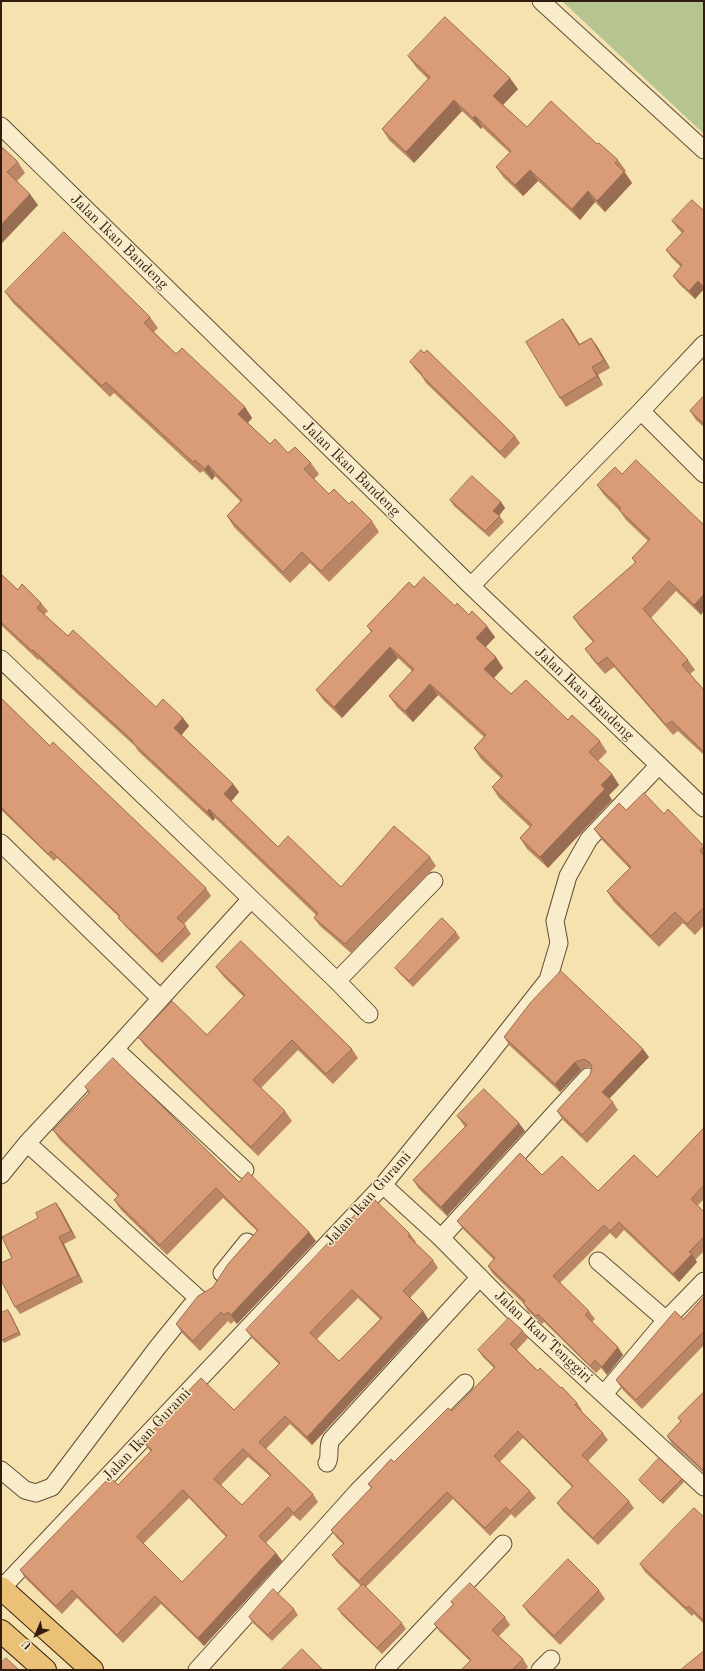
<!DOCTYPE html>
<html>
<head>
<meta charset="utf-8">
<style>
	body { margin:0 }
	#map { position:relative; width:705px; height:1671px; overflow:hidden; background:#f5e2ae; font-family:"Old Standard TT",serif }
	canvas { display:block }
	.frame { position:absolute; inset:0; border:2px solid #311d0f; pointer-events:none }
	.north { position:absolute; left:16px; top:1615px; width:40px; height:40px; -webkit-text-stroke:3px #f8ecca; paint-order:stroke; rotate:224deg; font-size:11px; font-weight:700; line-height:16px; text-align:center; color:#311d0f }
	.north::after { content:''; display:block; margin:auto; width:14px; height:18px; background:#311d0f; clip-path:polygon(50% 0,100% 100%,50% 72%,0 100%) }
</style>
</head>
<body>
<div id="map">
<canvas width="705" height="1671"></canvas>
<div class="frame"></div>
<div class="north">U</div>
</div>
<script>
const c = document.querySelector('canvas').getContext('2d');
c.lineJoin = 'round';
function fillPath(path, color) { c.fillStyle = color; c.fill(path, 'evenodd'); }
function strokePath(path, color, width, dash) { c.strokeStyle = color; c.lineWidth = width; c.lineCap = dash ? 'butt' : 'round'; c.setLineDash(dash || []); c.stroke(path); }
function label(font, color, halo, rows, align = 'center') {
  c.font = font + ' "Old Standard TT",serif'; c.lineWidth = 3; c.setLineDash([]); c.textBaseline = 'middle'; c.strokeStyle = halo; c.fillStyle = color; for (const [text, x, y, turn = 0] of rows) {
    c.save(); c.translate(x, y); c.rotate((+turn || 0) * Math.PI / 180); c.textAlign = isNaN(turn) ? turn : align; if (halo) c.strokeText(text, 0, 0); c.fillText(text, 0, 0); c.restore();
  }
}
fillPath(new Path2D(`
	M562 1H704V134Z`), '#b5c490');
const minor = new Path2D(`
	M541 1 704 150
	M1 126 471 586 704 808
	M641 411 704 474
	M471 586 641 411 704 344
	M1 659 337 981 369 1014
	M1 843 160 998
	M337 981 434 881
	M115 1049 245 1170
	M27 1143 198 1298
	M1 1175 27 1143 115 1049 251 899
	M383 1185 441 1238 514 1312 704 1487
	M441 1238 588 1077
	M598 1261 666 1320
	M222 1273 247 1242
	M604 1394 666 1320 704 1281
	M327 1463C331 1456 327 1448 331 1440L480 1277
	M1 1470 25 1490 36 1493 52 1487 157 1348 191 1306
	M1 1589 383 1185 480 1066 548 980 559 943 555 921 568 876 589 839 659 765
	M197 1670 358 1491 465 1383
	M384 1670 503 1544
	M540 1670 551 1659`);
const primary = new Path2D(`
	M1 1588 92 1670
	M1 1631 45 1670`);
strokePath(minor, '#624e37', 19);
strokePath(primary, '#311d0f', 24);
strokePath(minor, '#f8ecca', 17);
strokePath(primary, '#eac177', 22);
fillPath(new Path2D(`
	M408 56 518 89 503 105 527 127 597 144 618 160 626 171 625 172 632 183 605 212 595 202 580 220 538 181 523 196 504 178 496 167 510 153 482 127 481 129 462 111 414 163 389 140 382 129 428 79 416 67Z
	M1 151 18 162 25 173 17 181 38 205 1 244Z
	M704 208V289L695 299 679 284 673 276 681 267 672 258 666 250 682 233 678 229 672 221 703 210Z
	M5 292 150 317 158 328 154 332 176 354 245 407 252 418 248 423 270 444 311 463 319 474 314 479 329 494 349 504 372 521 379 532 329 582 310 563 290 583 234 527 227 516 241 502 215 476 212 480 203 471 200 473 114 393 110 397 13 303Z
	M563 319 579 344 591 338 597 346 610 368 598 375 603 385 566 407 560 398Z
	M424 353 515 436 520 443 505 459 426 383 421 375 415 369 410 362Z
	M704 396V427L696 420 690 411Z
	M615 467 701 615 676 591 651 618 688 660 695 670 690 674 704 690V755L678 731 673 735 614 667 605 674 592 659 585 649 593 642 580 627 573 617 635 563 632 558 648 541 626 520 619 510 604 495 597 485Z
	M450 500 501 502 505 508 499 515 504 522 489 537 454 506Z
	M1 574 18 590 41 603 48 611 44 615 68 636 156 707 183 718 189 726 181 735 233 784 239 792 231 801 278 847 341 887 430 857 436 866 351 953 320 926 314 918 316 915 215 818 213 821 138 751 135 746 39 659 38 660 1 625Z
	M414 587 455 606 469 615 495 637 485 647 503 668 494 678 511 694 568 720 600 741 607 752 598 761 612 774 619 785 609 795 612 800 548 868 527 849 520 838 530 827 499 798 492 787 501 778 481 759 474 748 484 737 438 695 413 722 397 707 389 696 412 671 398 658 342 718 324 701 316 690 371 632 367 626Z
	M1 698 50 746 206 888 211 896 184 924 191 934 162 963 124 925 119 917 94 893 57 858 54 861 1 810Z
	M626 810 664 814 704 846V925L695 935 683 923 659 947 614 902 607 891 630 869 602 840 594 829Z
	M456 932 460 938 413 987 399 973 395 968Z
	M216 967 352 1049 358 1058 333 1084 298 1050 261 1088 285 1111 292 1121 258 1156 145 1046 138 1037 207 1035 244 997 223 976Z
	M504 1037 649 1057 609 1099 613 1102 618 1110 587 1143 563 1120 557 1111 590 1075 592 1068 590 1067 581 1070 560 1092 509 1045Z
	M85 1087 239 1182 316 1241 237 1324 234 1321 231 1324 228 1321 200 1351 182 1333 176 1324 213 1287 257 1231 223 1198 167 1255 121 1210 114 1200 118 1196 60 1140 53 1130 89 1093Z
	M457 1116 525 1131 447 1216 419 1189 413 1180 465 1127Z
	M704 1128V1199L698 1205 704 1212V1251L695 1260 697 1262 679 1282 624 1230 616 1239 610 1233 560 1283 589 1311 595 1319 592 1322 623 1355 607 1375 601 1368 596 1373 544 1322 542 1324 528 1311 523 1303 493 1274 488 1266 494 1260 463 1229 457 1221 542 1175 598 1191 657 1177Z
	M56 1203 61 1210 76 1238 64 1244 83 1282 20 1314 15 1307 12 1258Z
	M410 1234 416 1242 415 1243 433 1260 438 1268 410 1298 423 1311 428 1319 312 1445 290 1424 266 1449 313 1494 318 1502 300 1521 293 1515 266 1543 276 1553 282 1561 204 1646 161 1604 123 1643 77 1598 62 1614 25 1578 20 1570 118 1485 151 1452 142 1441 179 1404 178 1402 234 1410 279 1364 252 1338 246 1330ZM358 1298 380 1319 339 1361 317 1339ZM248 1457 270 1476 242 1505 221 1485ZM189 1498 226 1537 182 1582 143 1544Z
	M704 1297V1345L642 1409 622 1389 616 1380 683 1319Z
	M10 1313 21 1335 4 1343 1 1339Z
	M523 1331 528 1338 517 1350 538 1371 561 1388 577 1403 582 1410 581 1411 603 1433 608 1440 588 1461 629 1501 634 1508 598 1545 562 1510 557 1503 572 1487 523 1438 500 1462 530 1491 536 1498 515 1518 511 1514 490 1536 453 1499 366 1587 402 1623 406 1629 382 1654 342 1615 338 1609 361 1586 337 1562 332 1555 343 1544 336 1537 331 1530 371 1488 368 1484 394 1462 452 1411 494 1368 483 1357 478 1350Z
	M704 1392V1473L672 1444 667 1436 681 1422 678 1418Z
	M682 1479 684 1482 663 1504 641 1483 639 1480Z
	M704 1517V1624L694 1614 692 1616 645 1572 640 1564Z
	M599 1590 605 1599 560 1645 529 1614 523 1606Z
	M451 1602 505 1617 510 1625 499 1636 523 1659 528 1667 525 1670H461L470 1661 440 1632 434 1624 453 1604Z
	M294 1609 298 1615 272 1641 253 1623 249 1617Z`), '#bb8665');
fillPath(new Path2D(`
	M510 78 518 89 501 107 493 96Z
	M454 100 462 111 414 163 406 152Z
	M475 116 482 127 481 129 473 118Z
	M530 170 538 181 523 196 515 185Z
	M624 172 632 183 605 212 597 201Z
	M588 191 595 202 580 220 572 209Z
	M30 194 38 205 1 244V225Z
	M698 281 704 289 695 299 689 291Z
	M563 319 570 328 585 353 579 345Z
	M591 338 597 346 610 368 604 360Z
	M592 367 598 375 603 385 597 376Z
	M245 407 252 418 246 425 238 414Z
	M208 465 215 476 212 480 205 469Z
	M501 502 505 508 498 517 493 511Z
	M704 594V611L701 615 694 605Z
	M487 626 495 637 484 649 476 638Z
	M390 647 398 658 342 718 334 707Z
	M496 657 503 668 492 680 484 669Z
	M430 684 438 695 413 722 405 711Z
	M183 718 189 726 180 737 174 728Z
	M612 774 619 785 609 795 612 800 548 868 540 857 601 785Z
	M233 784 239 792 230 803 224 794Z
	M209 809 215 818 213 821 207 812Z
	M643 1049 649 1057 608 1100 602 1092Z
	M575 1062 581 1070 560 1092 555 1084Z
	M519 1123 525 1131 447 1216 441 1207Z
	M56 1203 61 1210 76 1238 71 1231Z
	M309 1232 316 1241 237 1324 231 1315Z
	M59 1237 64 1244 83 1282 78 1275Z
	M692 1254 697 1262 679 1282 673 1274Z
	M8 1310 10 1313 21 1335 19 1332Z
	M423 1311 428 1319 312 1445 307 1437Z
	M618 1347 623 1355 607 1375 602 1367Z
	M276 1553 282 1561 204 1646 198 1638Z`), '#996d53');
const building = new Path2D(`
	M445 17 510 78 493 96 527 127 551 101 597 144 599 143 618 160 615 163 624 172 597 201 588 191 572 209 530 170 515 185 496 167 511 151 475 116 473 118 454 100 406 152 382 129 430 77 408 56Z
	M3 148 18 162 7 172 30 194 1 225V151Z
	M692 200 703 210 704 208V287L698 281 689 291 673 276 682 265 666 250 684 231 672 221Z
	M64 232 150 317 144 323 176 354 182 348 245 407 238 414 270 444 275 439 288 453 295 447 311 463 304 469 329 494 334 489 349 504 352 501 372 521 321 571 302 552 283 572 227 516 242 500 208 465 205 469 195 460 193 462 106 382 102 386 5 292Z
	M563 319 579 345 591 338 604 360 592 367 597 376 560 398 526 342Z
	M421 350 424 353 427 350 515 436 500 452 421 375 422 374 410 362Z
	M704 396V424L690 411Z
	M636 460 704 525V594L694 605 669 581 643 609 688 660 682 665 704 690V752L672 721 666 725 607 657 598 664 585 649 594 641 573 617 636 562 632 558 650 539 619 510 621 508 597 485 615 467 622 474Z
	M472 476 501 502 493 511 500 516 485 531 450 500Z
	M1 574 18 590 22 584 41 603 37 608 68 636 73 630 156 707 163 699 183 718 174 728 233 784 224 794 278 847 288 836 341 887 394 826 430 857 345 944 314 918 318 913 209 809 207 812 132 742 133 741 33 650 32 651 1 622Z
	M424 577 455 606 457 603 469 615 472 611 487 626 476 638 496 657 484 669 511 694 526 680 568 720 572 715 600 741 589 752 612 774 601 785 605 789 540 857 520 838 532 825 492 787 503 776 474 748 486 735 430 684 405 711 389 696 414 669 390 647 334 707 316 690 372 631 367 626 409 582 414 587Z
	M1 698 50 746 53 742 206 888 177 918 186 926 157 955 118 918 120 916 88 885 51 851 48 854 1 807Z
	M644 793 664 814 668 809 704 846 700 851 704 856V907L687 924 675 912 651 936 607 891 631 867 594 829 619 803 626 810Z
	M442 918 456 932 409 981 395 968Z
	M241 941 352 1049 326 1074 292 1040 253 1080 285 1111 251 1147 138 1037 172 1001 207 1035 245 995 216 967Z
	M561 971 643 1049 602 1092 613 1102 582 1135 557 1111 590 1075 592 1066 589 1062 584 1059 575 1062 555 1084 504 1037 531 1002Z
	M113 1058 239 1182 248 1172 309 1232 231 1315 228 1312 224 1315 221 1312 193 1341 176 1324 198 1296 213 1287 228 1264 258 1230 216 1188 160 1245 114 1200 119 1195 53 1130 90 1092 85 1087Z
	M484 1089 519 1123 441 1207 413 1180 467 1125 457 1116Z
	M704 1128V1185L691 1199 704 1212V1237L689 1252 692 1254 673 1274 619 1222 610 1231 604 1225 553 1276 589 1311 585 1315 618 1347 602 1367 595 1360 590 1366 538 1314 536 1316 523 1303 525 1301 488 1266 495 1258 457 1221 520 1153 542 1175 562 1156 598 1191 634 1155 657 1177Z
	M372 1197 410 1234 408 1236 433 1260 403 1291 423 1311 307 1437 285 1416 259 1442 313 1494 294 1513 288 1507 259 1536 276 1553 198 1638 155 1596 117 1635 72 1590 56 1606 20 1570 110 1477 118 1485 152 1450 142 1441 179 1404 178 1402 201 1378 234 1410 280 1363 246 1330ZM352 1290 382 1318 339 1361 310 1333ZM243 1449 271 1475 242 1505 214 1479ZM183 1490 227 1536 182 1582 137 1537Z
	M56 1203 71 1231 59 1237 78 1275 15 1307 1 1280V1263L12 1258 2 1237 38 1218 36 1213Z
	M704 1297V1331L636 1400 616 1380 675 1311 683 1319Z
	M8 1310 19 1332 2 1340 1 1339V1313Z
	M509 1318 523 1331 510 1344 538 1371 540 1368 561 1388 562 1387 577 1403 575 1405 603 1433 582 1455 629 1501 593 1538 557 1503 573 1486 518 1431 494 1456 530 1491 510 1511 506 1507 485 1528 447 1492 359 1581 332 1555 344 1543 331 1530 372 1487 368 1484 391 1459 394 1462 448 1408 452 1411 495 1367 478 1350Z
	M704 1392V1471L667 1436 681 1421 678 1418Z
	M659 1458 682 1479 660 1501 639 1480Z
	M694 1508 704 1517V1621L689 1606 686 1608 640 1564Z
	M568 1559 599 1590 554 1636 523 1606Z
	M470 1583 505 1617 492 1630 523 1659 512 1670H461L471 1660 434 1624 454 1604 451 1602Z
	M363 1584 402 1623 377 1648 338 1609Z
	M273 1589 294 1609 268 1635 249 1617Z
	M302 1649 323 1670H281Z
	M704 1651V1670H683L682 1669Z
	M6 1658 19 1670H1V1663Z`);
fillPath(building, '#da9c76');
strokePath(building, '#996d53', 1);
label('15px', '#311d0f', '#f8ecca', [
	["Jalan Ikan Bandeng",119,242,44],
	["Jalan Ikan Bandeng",351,469,44],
	["Jalan Ikan Bandeng",584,694,43],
	["Jalan Ikan Gurami",368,1199,-48],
	["Jalan Ikan Tenggiri",543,1337,43],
	["Jalan Ikan Gurami",147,1435,-47]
]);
</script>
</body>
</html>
